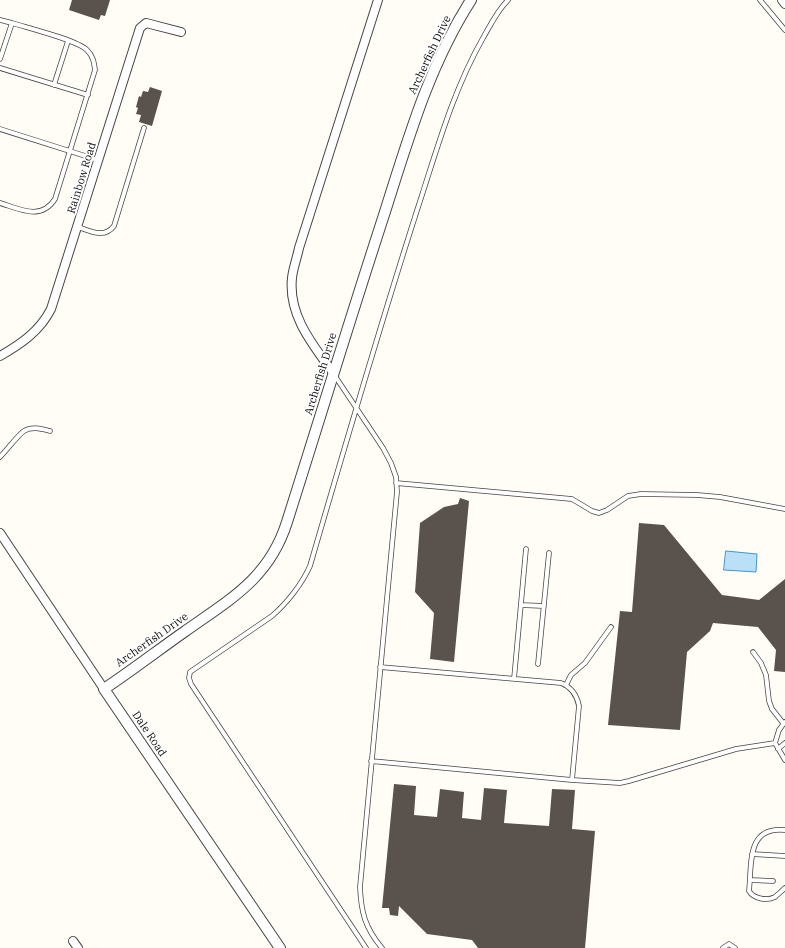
<!DOCTYPE html>
<html>
<head>
<meta charset="utf-8">
<style>
	body { margin:0 }
	canvas { display:block; background:#fffdf5 }
</style>
</head>
<body>
<canvas width="785" height="948"></canvas>
<script>
const c = document.querySelector('canvas').getContext('2d');
c.lineJoin = 'round';
function fillPath(path, color) { c.fillStyle = color; c.fill(path, 'evenodd'); }
function strokePath(path, color, width, dash) { c.strokeStyle = color; c.lineWidth = width; c.lineCap = dash ? 'butt' : 'round'; c.setLineDash(dash || []); c.stroke(path); }
function label(font, color, halo, rows, align = 'center') {
  c.font = font + ' "IBM Plex Serif",serif'; c.lineWidth = 4; c.setLineDash([]); c.textBaseline = 'middle'; c.strokeStyle = halo; c.fillStyle = color; for (const [text, x, y, turn = 0] of rows) {
    c.save(); c.translate(x, y); c.rotate((+turn || 0) * Math.PI / 180); c.textAlign = isNaN(turn) ? turn : align; if (halo) c.strokeText(text, 0, 0); c.fillText(text, 0, 0); c.restore();
  }
}
const water = new Path2D(`
	M726 551 757 554 756 572 724 570Z`);
fillPath(water, '#b9e0f7');
strokePath(water, '#3f96cf', 1);
fillPath(new Path2D(`
	M72 0H110L105 16 101 15 99 20 69 10Z
	M150 87 162 91 152 126 139 122 141 115 136 114 138 108 136 107 139 96 141 97 143 91 148 92Z
	M460 498 469 501 454 662 430 659 434 613 415 592 420 523 444 507 458 504Z
	M639 523 664 525 722 595 759 600 785 579V672L774 671 776 650 758 627 713 623 710 631 687 652 680 730 608 725 620 611 632 612Z
	M394 784 416 786 414 815 437 817 440 789 464 792 462 818 481 820 484 788 507 790 504 823 549 826 552 789 575 790 572 829 595 831 585 948H478L472 940 427 934 399 906 398 916 390 915 389 908H382Z`), '#5a524d');
const service = new Path2D(`
	M760 0 785 30
	M0 20 12 23C28 28 77 40 87 50 93 56 94 62 95 70L55 199C41 221 20 209 0 203
	M0 59 12 23
	M0 68 88 95
	M54 85 68 41
	M0 129 98 160
	M78 227C90 231 104 239 114 226L144 128
	M335 376 383 448 391 463 396 477 397 492 395 513 360 887C361 912 365 928 382 948
	M0 457C6 451 18 435 24 431 32 426 42 429 50 431
	M396 483 572 499 592 511 599 513 607 510 628 496 641 494 697 495 720 497 785 509
	M521 605 544 606
	M753 652 761 663 766 675 769 701 772 709 783 723
	M538 664 549 553
	M380 667 561 683C571 687 577 695 579 706L572 780
	M514 679 526 549
	M566 685 571 675 585 663 611 627
	M785 722 779 730 775 743 785 760
	M778 749 785 743
	M371 761 572 780 620 783 629 781 736 749 775 743
	M785 830C746 826 752 864 749 891 754 899 767 901 775 897 778 894 782 891 785 888
	M752 854 785 856
	M750 880 773 881
	M366 948 191 684 189 678 190 672 272 616C287 603 302 584 310 566 346 442 382 318 422 195 439 142 455 87 483 38 491 24 497 11 508 0
	M723 948 729 944 735 948`);
const minor = new Path2D(`
	M782 0 785 4
	M0 356C21 344 40 331 51 309L140 28 146 23 150 24 181 32
	M334 374C313 345 288 316 292 278 293 268 297 258 299 248L378 0
	M0 533 104 689
	M73 941 78 948`);
const tertiary = new Path2D(`
	M280 948 104 689C131 671 157 651 184 632 229 600 269 579 287 522 319 421 350 319 383 218 407 143 428 67 471 0`);
strokePath(service, '#444', 5.5);
strokePath(minor, '#444', 10);
strokePath(tertiary, '#444', 12);
strokePath(service, '#fff', 4);
strokePath(minor, '#fff', 8);
strokePath(tertiary, '#fff', 10);
label('11px', '#111', '#fff', [
	["Archerfish Drive",430,55,-65],
	["Rainbow Road",82,178,-73],
	["Archerfish Drive",321,374,-73],
	["Archerfish Drive",152,640,-35],
	["Dale Road",149,734,56]
]);
</script>
</body>
</html>
